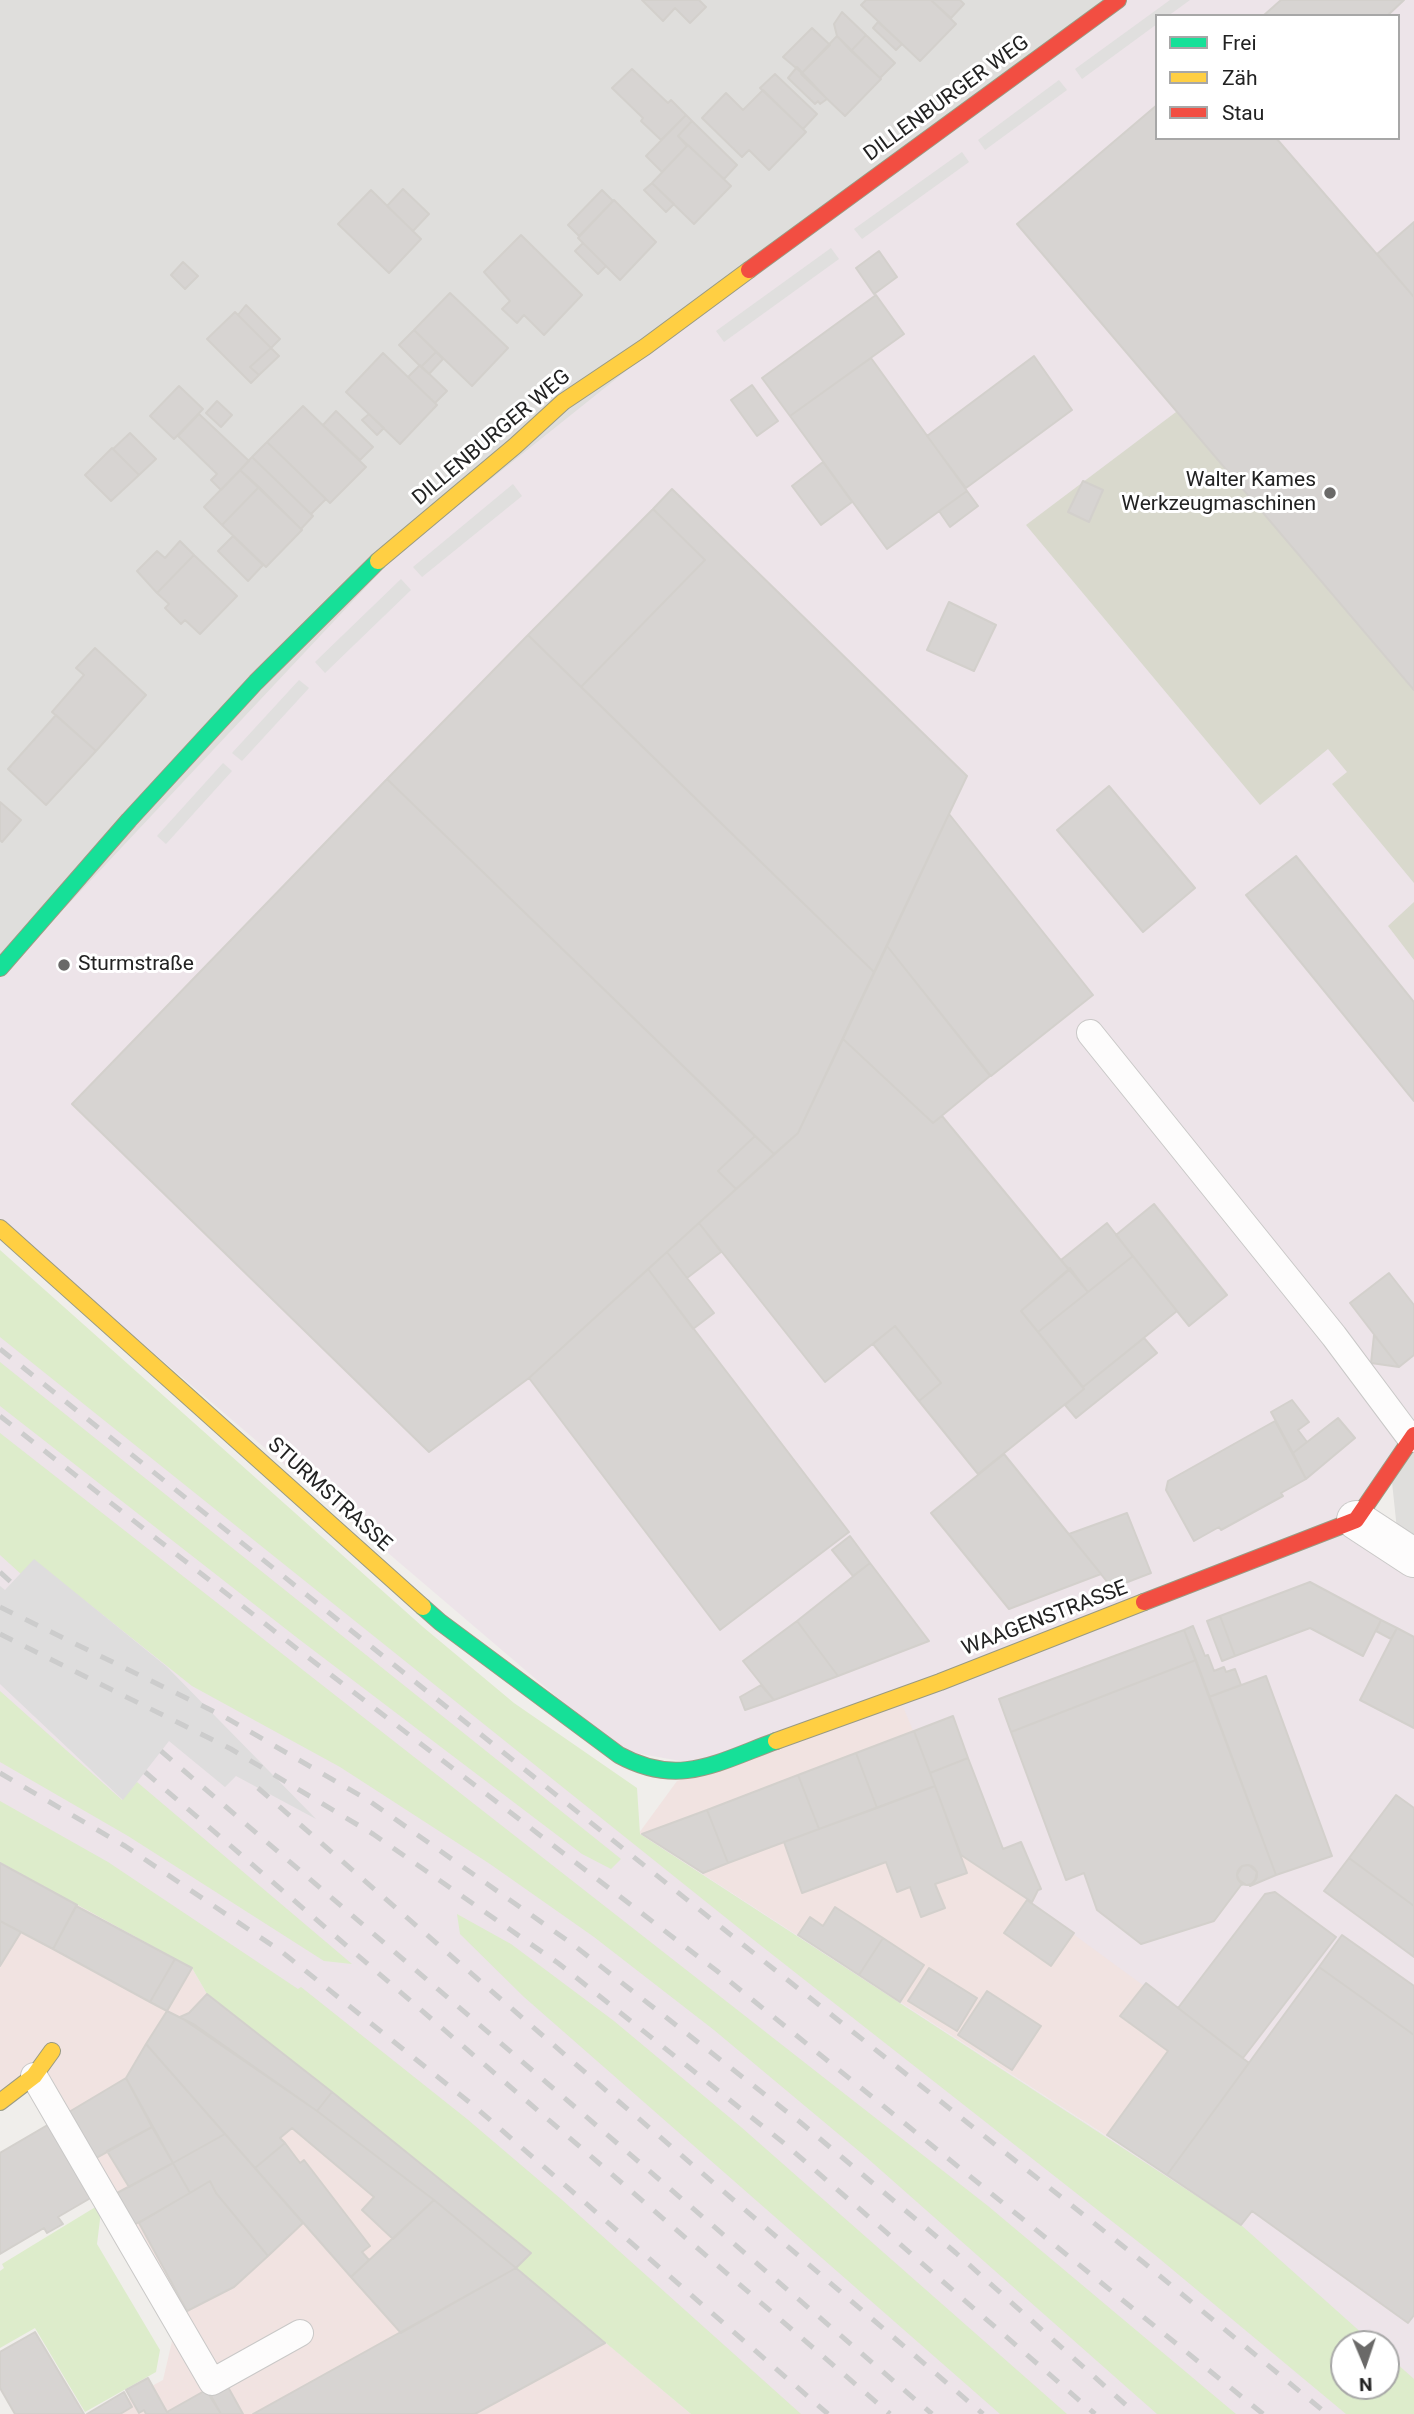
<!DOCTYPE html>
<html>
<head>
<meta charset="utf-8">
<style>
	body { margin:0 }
	#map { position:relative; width:1414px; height:2414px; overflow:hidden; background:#f0eeeb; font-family:Roboto,sans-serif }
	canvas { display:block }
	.legend { position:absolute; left:1155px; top:14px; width:245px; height:126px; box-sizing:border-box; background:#fff; border:2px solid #a7a7a7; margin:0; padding:9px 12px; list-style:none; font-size:21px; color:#222 }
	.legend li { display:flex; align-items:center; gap:14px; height:35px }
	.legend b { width:35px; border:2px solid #a7a7a7 }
	.north { position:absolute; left:1330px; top:2330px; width:70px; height:70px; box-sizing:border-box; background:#fff; border:2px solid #a7a7a7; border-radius:50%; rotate:178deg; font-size:19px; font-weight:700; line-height:28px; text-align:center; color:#222 }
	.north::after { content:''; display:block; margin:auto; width:24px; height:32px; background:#6a6968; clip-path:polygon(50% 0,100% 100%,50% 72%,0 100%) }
</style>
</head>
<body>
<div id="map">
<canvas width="1414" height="2414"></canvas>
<ul class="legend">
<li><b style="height:9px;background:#16e098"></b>Frei</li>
<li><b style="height:9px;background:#ffcf43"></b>Zäh</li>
<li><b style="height:9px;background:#f24e42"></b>Stau</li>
</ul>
<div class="north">N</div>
</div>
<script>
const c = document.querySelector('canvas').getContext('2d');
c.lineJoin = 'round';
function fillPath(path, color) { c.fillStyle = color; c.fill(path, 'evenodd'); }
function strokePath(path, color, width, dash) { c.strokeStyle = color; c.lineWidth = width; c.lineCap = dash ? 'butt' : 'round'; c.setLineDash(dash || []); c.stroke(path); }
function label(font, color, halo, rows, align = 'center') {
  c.font = font + ' Roboto,sans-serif'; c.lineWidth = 6; c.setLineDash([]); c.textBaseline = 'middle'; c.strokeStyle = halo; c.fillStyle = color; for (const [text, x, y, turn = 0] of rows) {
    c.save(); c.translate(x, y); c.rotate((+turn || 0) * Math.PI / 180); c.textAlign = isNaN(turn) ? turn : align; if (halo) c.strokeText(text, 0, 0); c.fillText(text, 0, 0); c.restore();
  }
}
fillPath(new Path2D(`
	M0 0H1111L0 965Z
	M1414 1447V1543L1397 1530 1392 1482Z`), '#dfdedc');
fillPath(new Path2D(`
	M902 1704 1249 2063 1167 2175 639 1833 677 1781Z
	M0 1862 192 1968 207 1994 332 2092 531 2253 517 2268 691 2414H100L163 2380 173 2337 32 2079 0 2096Z`), '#f1e3e1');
fillPath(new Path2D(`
	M1127 0H1414V1424L1360 1503 1414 1567V2414H691L516 2268 531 2253 332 2092 207 1994 192 1968 0 1862V1293L639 1833 1166 2175 1249 2063 964 1854 902 1704 697 1764 619 1750 0 1222V977L396 555 647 354ZM1157 16H1398V138H1157ZM1344 2344H1386V2386H1344Z`), '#ede4e9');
fillPath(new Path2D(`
	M1180 409 1414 680V883L1332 784 1347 772 1328 749 1260 805 1026 525Z
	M1414 902V960L1388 926Z`), '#d9d9cd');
fillPath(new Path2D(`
	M0 1250 423 1627 514 1703 637 1788 640 1834 1241 2225 1374 2344H1344V2386H1386V2354L1414 2379V2414H1346L1155 2255 750 1937 0 1337Z
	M0 1362 621 1859 611 1869 582 1854 300 1640 0 1406Z
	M0 1433 988 2206 1236 2414H1157L866 2157 714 2030 594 1937 490 1864 340 1767 192 1686 34 1560 21 1574 0 1555Z
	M0 1691 122 1800 137 1782 352 1964 324 1961 128 1836 0 1762Z
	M0 1801 108 1862 298 1989 301 1987 467 2119 561 2199 801 2414H691L516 2268 531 2253 332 2092 207 1994 192 1968 0 1862Z
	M457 1914 511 1944 614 2021 741 2127 1067 2414H1000L524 1997 460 1934Z
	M102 2203 97 2244 160 2350 156 2372 85 2412 35 2328 0 2348V2271L4 2268 2 2264Z`), '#ddeccb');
fillPath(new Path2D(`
	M1170 0H1190L1168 16H1157V24L1082 79 1075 69Z
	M1059 80 1067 90 985 150 978 140Z
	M962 152 969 162 862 239 854 229Z
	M831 248 839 259 724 342 716 331Z
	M513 484 522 496 422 577 413 567Z
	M401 579 411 590 325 673 315 662Z
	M299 680 309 688 242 761 232 753Z
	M223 763 232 771 166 844 157 836Z`), '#e0dfde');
fillPath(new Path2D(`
	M34 1559 167 1667 316 1819 236 1776 225 1787 169 1741 123 1800 0 1684V1586L5 1590Z`), '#dedddd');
const building = new Path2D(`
	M642 0H699L706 7 690 23 675 8 663 21Z
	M866 0H931L956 24 920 61 861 5Z
	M931 0H960L964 4 951 18Z
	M1281 0H1404L1387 16H1263Z
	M842 12 866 35 851 51 837 36 834 24Z
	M878 22 902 44 896 50 873 28Z
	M812 28 830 45 802 73 783 57Z
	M866 35 895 63 880 78 851 51Z
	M837 36 881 79 845 116 801 74Z
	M797 67 827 99 820 104 818 101 815 104 788 78Z
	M632 69 668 103 671 100 686 115 661 140 641 121 643 118 612 88Z
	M775 74 817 114 803 129 760 88Z
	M763 90 806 132 769 170 749 150 742 157 702 118 726 93 743 110Z
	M1157 105V138H1276L1414 297V690L1017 224Z
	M686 115 692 121 678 136 687 146 662 172 646 156Z
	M692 121 737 165 724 179 678 136Z
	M688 145 731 186 694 224 652 183Z
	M652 183 674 204 666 212 644 190Z
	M403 189 429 214 413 231 387 206Z
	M371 190 421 239 389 273 338 224Z
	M602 190 613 201 579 236 568 225Z
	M614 200 656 242 620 280 578 238Z
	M1414 222V297L1377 254Z
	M521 235 582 295 544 335 524 315 517 323 502 309 510 301 484 272Z
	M583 243 606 266 598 274 575 251Z
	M879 251 897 277 874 294 856 268Z
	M183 262 198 276 185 289 171 275Z
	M450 293 508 348 472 386 414 330Z
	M876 295 904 334 790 416 762 378Z
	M246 305 280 339 271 348 238 315Z
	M235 312 271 348 250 367 259 375 251 383 207 339Z
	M414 330 436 352 421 367 399 345Z
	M271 348 279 356 259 375 250 367Z
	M436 352 443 359 429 374 421 367Z
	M383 353 437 405 400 444 346 392Z
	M1034 356 1072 410 966 488 927 436Z
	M871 358 967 491 887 549 790 416Z
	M420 365 447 391 435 403 408 377Z
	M752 385 778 421 757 436 731 400Z
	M179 386 203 409 174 439 150 416Z
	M217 401 232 415 221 427 206 413Z
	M303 406 366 467 330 503 267 442Z
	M336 411 373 447 360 460 323 425Z
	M199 414 249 461 221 490 211 480 217 474 178 436Z
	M369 414 384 428 377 435 362 420Z
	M130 433 156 459 139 475 113 449Z
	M267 442 326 499 311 514 252 457Z
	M112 448 139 475 111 501 85 475Z
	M252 457 313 516 301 529 240 470Z
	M823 462 852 502 821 525 792 486Z
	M240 470 259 487 222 525 204 507Z
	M1083 481 1103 490 1089 522 1068 512Z
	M259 487 302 530 266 567 222 525Z
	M672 489 967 776 874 972 581 687 705 560 653 509Z
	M967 491 978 506 950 527 939 511Z
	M653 509 705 560 581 687 528 635Z
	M233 536 263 565 248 581 218 551Z
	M180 541 194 555 157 593 137 571 157 551 165 558Z
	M194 555 237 596 200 634 185 620 181 624 165 608 169 604 157 593Z
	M949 602 996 625 974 671 927 650Z
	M528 635 874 972 798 1133 774 1154 387 779Z
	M95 648 146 695 96 751 52 712 84 675 76 668Z
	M56 715 96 751 46 805 8 769Z
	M387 779 755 1136 718 1171 736 1189 529 1378 429 1452 72 1104Z
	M1109 786 1195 888 1143 932 1057 830Z
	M0 802 21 820 2 842 0 840Z
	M949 814 1093 995 991 1076 887 946Z
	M1296 856 1414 1002V1101L1246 895Z
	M887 946 990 1076 933 1123 843 1039Z
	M843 1039 933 1123 942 1116 1069 1270 1021 1311 1084 1389 978 1474 919 1401 941 1383 895 1326 825 1382 699 1223 798 1133Z
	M755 1136 774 1154 736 1189 718 1171Z
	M1154 1204 1227 1295 1189 1326 1116 1235Z
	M699 1223 721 1252 687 1278 667 1252Z
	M1107 1223 1133 1256 1088 1292 1061 1260Z
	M667 1252 714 1313 693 1329 648 1269Z
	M1133 1256 1177 1311 1083 1387 1038 1332Z
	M1070 1268 1088 1292 1038 1332 1021 1311Z
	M648 1269 849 1532 720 1630 529 1378Z
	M1389 1273 1414 1305V1355L1399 1367 1350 1303Z
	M895 1326 941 1383 919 1401 873 1344Z
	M1374 1335 1399 1367 1371 1363Z
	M1144 1338 1157 1353 1076 1418 1065 1405 1084 1389 1083 1387Z
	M1292 1400 1309 1422 1298 1430 1307 1442 1293 1453 1271 1412Z
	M1338 1418 1355 1438 1306 1479 1293 1453Z
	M1275 1421 1306 1479 1281 1493 1283 1496 1221 1530 1219 1527 1194 1541 1166 1490 1168 1481Z
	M1004 1454 1101 1574 1009 1609 931 1513Z
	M1127 1513 1151 1573 1112 1588 1069 1534Z
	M850 1536 870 1563 853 1576 832 1550Z
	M870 1563 929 1641 838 1676 797 1621Z
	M1310 1582 1381 1620 1363 1656 1310 1628 1235 1656 1220 1616Z
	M1220 1616 1235 1656 1222 1661 1207 1621Z
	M1381 1620 1397 1628 1391 1639 1376 1631Z
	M797 1621 838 1676 774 1700 743 1661Z
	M1193 1626 1205 1656 1208 1655 1214 1671 1224 1667 1226 1672 1235 1669 1241 1685 1209 1697 1184 1630Z
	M1397 1628 1414 1637V1728L1360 1700Z
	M1184 1630 1196 1660 1011 1732 999 1699Z
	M1196 1660 1276 1875 1250 1886 1255 1880 1257 1872 1249 1865 1242 1866 1237 1875 1239 1880 1245 1884 1241 1885 1214 1921 1141 1944 1097 1910 1084 1873 1066 1880 1011 1732Z
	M1266 1676 1332 1856 1276 1875 1209 1697Z
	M761 1685 774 1700 745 1710 740 1697Z
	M953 1716 968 1758 930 1773 914 1731Z
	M914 1731 935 1786 877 1808 856 1753Z
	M856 1753 877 1808 819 1829 798 1775Z
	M968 1758 1003 1849 1021 1842 1041 1889 1038 1890 1032 1902 961 1855 930 1773Z
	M798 1775 819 1829 728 1863 707 1810Z
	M935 1786 967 1873 935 1884 945 1908 921 1917 910 1887 897 1892 886 1862 802 1893 784 1842Z
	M1396 1795 1414 1808V1906L1349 1858Z
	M707 1810 728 1863 703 1873 642 1834Z
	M1349 1858 1414 1906V1957L1324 1891Z
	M0 1863 77 1905 53 1949 0 1921Z
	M1237 1875a10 10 0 1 1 20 0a10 10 0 1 1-20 0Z
	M1275 1892 1336 1937 1243 2058 1178 2008 1265 1894Z
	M1027 1900 1074 1933 1051 1966 1004 1933Z
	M76 1906 175 1959 150 2002 53 1949Z
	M835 1907 883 1938 859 1975 798 1935 810 1917 823 1926Z
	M0 1921 21 1932 0 1966Z
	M1342 1935 1414 1986V2035L1319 1967Z
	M883 1938 924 1965 900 2002 859 1975Z
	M175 1959 192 1968 167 2011 150 2002Z
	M1319 1967 1414 2035V2315L1408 2323 1252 2211 1241 2225 1167 2175Z
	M929 1968 977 1998 957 2031 908 2001Z
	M1146 1983 1249 2063 1167 2175 1107 2135 1168 2051 1120 2016Z
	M987 1991 1041 2026 1012 2070 958 2035Z
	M207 1994 332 2092 317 2111 180 2017 189 2013Z
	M167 2011 195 2025 317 2111 434 2200 393 2239 362 2210 374 2197 292 2128 280 2138 285 2143 255 2168 146 2044Z
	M146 2044 225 2134 173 2163 126 2078Z
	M126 2078 152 2127 96 2158 69 2112Z
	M332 2092 531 2253 516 2268 434 2200 317 2111Z
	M51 2123 94 2196 58 2217 63 2224 47 2233 44 2228 0 2254V2153Z
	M152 2127 173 2163 129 2187 107 2151Z
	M225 2134 303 2223 268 2256 216 2193 210 2181 190 2193 173 2163Z
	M285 2143 300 2163 304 2160 370 2246 362 2252 369 2260 351 2277 255 2168Z
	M173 2163 190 2193 134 2225 117 2193Z
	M210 2181 216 2193 268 2256 234 2287 187 2311 139 2223Z
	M434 2200 516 2268 401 2333 351 2277Z
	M516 2268 605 2343 475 2414H253Z
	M35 2332 84 2414H15L0 2388V2352Z
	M148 2378 167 2412 169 2414H146L144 2410 139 2413 126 2390Z
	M228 2387 243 2414H221L211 2396Z
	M206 2390 221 2414H169L167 2412Z
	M124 2392 132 2407 120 2414H87Z`);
fillPath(building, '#d7d4d2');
strokePath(building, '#d3d0cc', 2);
const lane = new Path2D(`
	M1090 1033 1334 1336 1411 1439
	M34 2076 212 2382 300 2333`);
const street = new Path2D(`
	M1356 1520 1414 1558`);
const fast = new Path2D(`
	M0 968 129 820 256 682 378 561
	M423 1607 440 1622 619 1755C679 1788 718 1762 776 1741`);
const slow = new Path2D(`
	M378 561 515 446 563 402 645 347 749 270
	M0 1228 423 1607
	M776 1741 940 1682 1144 1602
	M0 2102 34 2076 52 2051`);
const jam = new Path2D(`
	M749 270 1118 0
	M1144 1602 1356 1520 1414 1435`);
strokePath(lane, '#c9c8c7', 28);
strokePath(street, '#c9c8c7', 40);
strokePath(fast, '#999a82', 18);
strokePath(slow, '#999a82', 18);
strokePath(jam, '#999a82', 18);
strokePath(lane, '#fdfcfc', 26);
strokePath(street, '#fdfcfc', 38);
strokePath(fast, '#16e098', 16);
strokePath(slow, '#ffcf43', 16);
strokePath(jam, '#f24e42', 16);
strokePath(new Path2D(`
	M0 1349 741 1943 1143 2262 1327 2414
	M0 1416 296 1648 717 1971 1263 2414
	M0 1572 13 1584
	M0 1607 223 1716 368 1800 571 1943 800 2122 956 2253 1136 2414
	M0 1634 231 1749 373 1834 558 1963 785 2144 1095 2414
	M161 1751 932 2414
	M145 1772 890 2414
	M0 1773 125 1846 282 1952 474 2106 828 2414
	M258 1788 610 2094 983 2414`), '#ccc', 5, [14, 14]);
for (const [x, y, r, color] of [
	[1330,493,7,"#6a6968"],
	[64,965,7,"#6a6968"]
]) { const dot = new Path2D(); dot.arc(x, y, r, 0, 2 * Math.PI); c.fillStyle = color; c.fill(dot); strokePath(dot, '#fff', 2.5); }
label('21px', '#222', '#fff', [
	["DILLENBURGER WEG",947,99,-36],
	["DILLENBURGER WEG",492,438,-40],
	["STURMSTRASSE",329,1495,42],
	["WAAGENSTRASSE",1045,1619,-21]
]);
label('21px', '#222', '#fff', [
	["Walter Kames",1316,481],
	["Werkzeugmaschinen",1316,505],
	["Sturmstraße",78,965,"left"]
], 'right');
</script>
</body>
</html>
